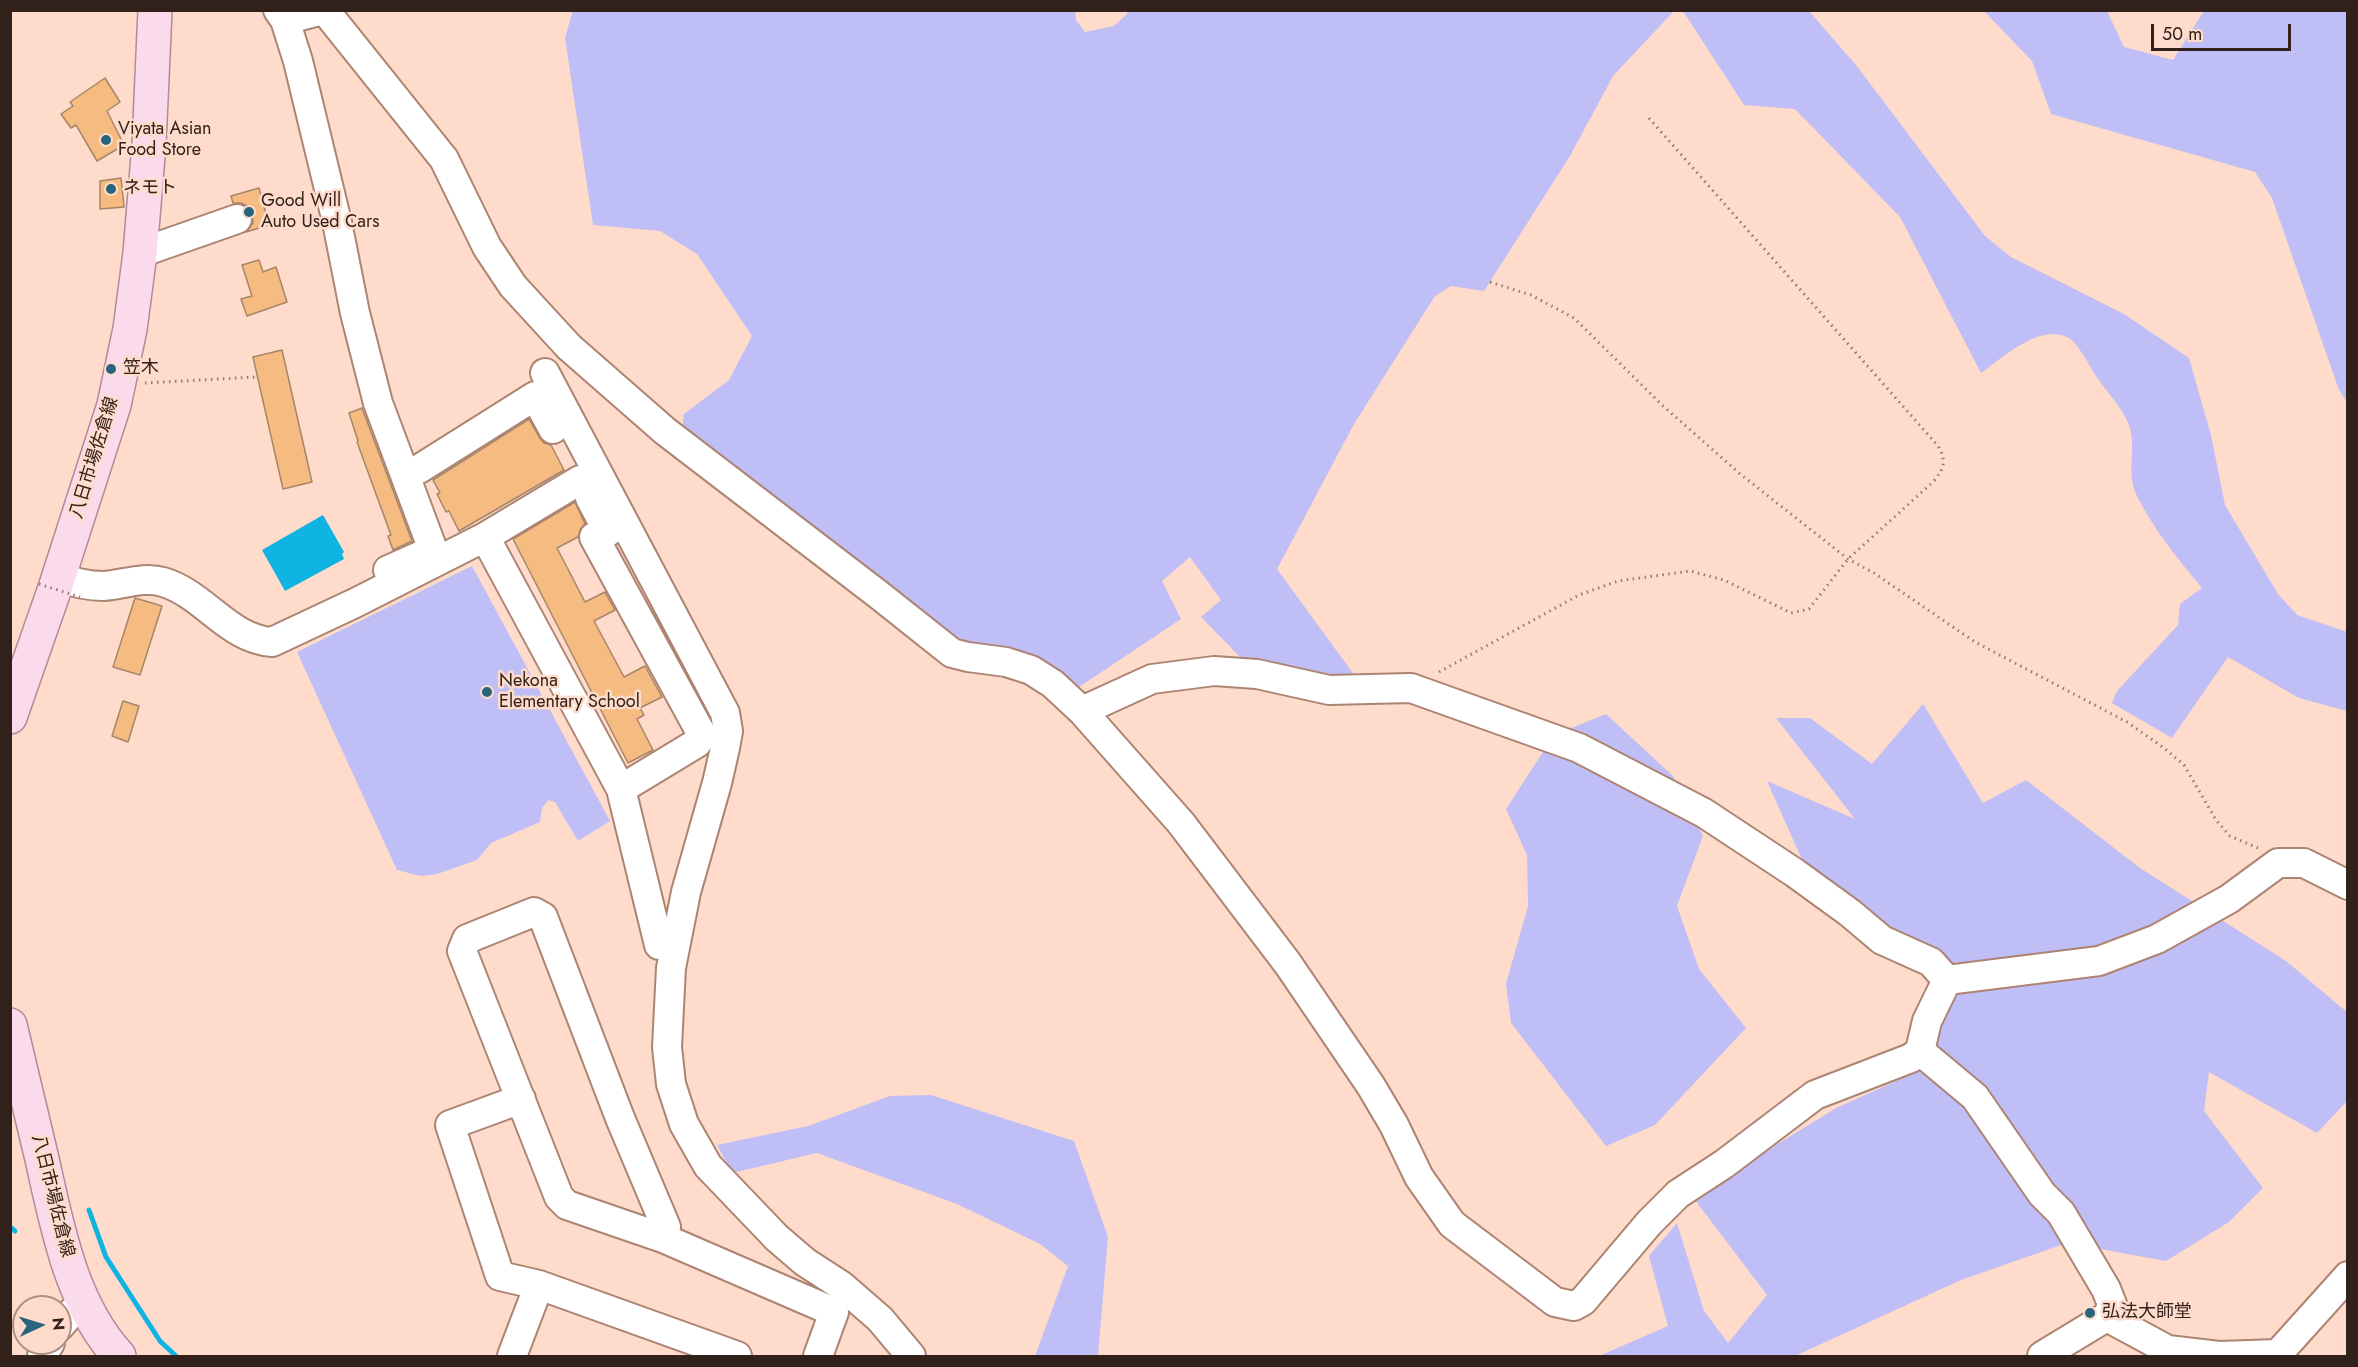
<!DOCTYPE html>
<html>
<head>
<meta charset="utf-8">
<style>
	body { margin:0 }
	#map { position:relative; width:2358px; height:1367px; overflow:hidden; background:#fedbca; font-family:Jost,sans-serif }
	canvas { display:block }
	.frame { position:absolute; inset:0; border:12px solid #31211a; pointer-events:none }
	.north { position:absolute; left:12px; top:1295px; width:60px; height:60px; box-sizing:border-box; background:#fedbca; border:2px solid #ac9184; border-radius:50%; rotate:86deg; font-size:16px; font-weight:700; line-height:24px; text-align:center; color:#31211a }
	.north::after { content:''; display:block; margin:auto; width:21px; height:27px; background:#28657c; clip-path:polygon(50% 0,100% 100%,50% 72%,0 100%) }
	.scale { position:absolute; left:2151px; top:24px; width:140px; height:27px; box-sizing:border-box; border:3px solid #31211a; border-top:0; padding-left:8px; font-size:18px; line-height:21px; white-space:nowrap; color:#31211a; -webkit-text-stroke:4px #fedbca; paint-order:stroke }
</style>
</head>
<body>
<div id="map">
<canvas width="2358" height="1367"></canvas>
<div class="frame"></div>
<div class="north">N</div>
<div class="scale">50 m</div>
</div>
<script>
const c = document.querySelector('canvas').getContext('2d');
c.lineJoin = 'round';
function fillPath(path, color) { c.fillStyle = color; c.fill(path, 'evenodd'); }
function strokePath(path, color, width, dash) { c.strokeStyle = color; c.lineWidth = width; c.lineCap = dash ? 'butt' : 'round'; c.setLineDash(dash || []); c.stroke(path); }
function label(font, color, halo, rows, align = 'center') {
  c.font = font + ' Jost,"Noto Sans JP",sans-serif'; c.lineWidth = 5; c.setLineDash([]); c.textBaseline = 'middle'; c.strokeStyle = halo; c.fillStyle = color; for (const [text, x, y, turn = 0] of rows) {
    c.save(); c.translate(x, y); c.rotate((+turn || 0) * Math.PI / 180); c.textAlign = isNaN(turn) ? turn : align; if (halo) c.strokeText(text, 0, 0); c.fillText(text, 0, 0); c.restore();
  }
}
fillPath(new Path2D(`
	M573 10H1075L1076 20 1085 32 1114 26 1127 14V10L1674 11 1613 76 1570 156 1484 291 1451 286 1435 296 1354 424 1277 569 1355 676 1332 677 1287 666 1242 659 1201 617 1221 600 1190 557 1162 581 1181 619 1076 689 965 647 682 431 684 414 729 380 752 336 697 254 660 231 593 225 565 38Z
	M1683 11H1809L1856 65 1985 236 2011 257 2124 314 2189 358 2211 435 2225 505 2278 594 2297 615 2347 632V711L2299 698 2228 657 2172 738 2112 703 2117 691 2178 625 2180 604 2202 588C2178 559 2154 530 2137 496 2126 474 2136 451 2130 428 2125 411 2108 393 2098 379 2091 369 2078 343 2069 338 2041 322 2003 357 1981 373L1900 217 1795 109 1744 105Z
	M1984 11H2107L2124 47 2173 60 2204 11H2347V402L2339 390 2272 198 2255 172 2051 114 2032 61Z
	M472 566 610 821 578 841 555 802 548 800 542 808 540 822 491 843 477 860 437 874 421 876 397 870 297 652Z
	M1923 704 1983 803 2026 780 2140 868 2286 961 2347 1012V1101L2317 1133 2209 1072 2204 1111 2263 1188 2229 1222 2166 1261 2067 1243 1961 1280 1795 1356H1599L1668 1326 1649 1256 1677 1223 1704 1311 1728 1343 1767 1295 1695 1200 1776 1145 1836 1108 1921 1070 1959 983 1807 871 1767 781 1855 819 1776 718H1810L1872 764Z
	M1606 714 1673 776 1703 836 1677 906 1699 969 1746 1028 1655 1125 1606 1146 1511 1023 1506 984 1528 906 1527 855 1506 809 1554 735Z
	M931 1095 1074 1141 1108 1237 1098 1356H1035L1068 1266 1040 1244 957 1204 817 1153 732 1173 717 1145 808 1126 890 1096Z`), '#c0bef6');
fillPath(new Path2D(`
	M323 515 344 552 342 554 344 559 285 591 262 550Z`), '#0fb4e3');
strokePath(new Path2D(`
	M89 1210 106 1257 160 1341 176 1356
	M10 1227 15 1231`), '#0fb4e3', 5);
const building = new Path2D(`
	M105 78 120 102 107 111 124 145 97 161 76 125 71 128 61 114 73 106 70 102Z
	M121 178 124 207 100 209V181Z
	M259 188 269 225 246 232 253 223 252 213 247 206 241 203H233L231 196Z
	M259 260 263 272 276 267 287 302 247 316 241 299 252 296 242 265Z
	M282 350 312 482 283 489 253 357Z
	M362 408 412 541 393 550 388 536 391 535 357 442 358 441 349 413Z
	M529 419 539 437 544 443 551 445 564 470 459 531 449 511 446 512 437 494 440 493 433 480Z
	M575 502 585 524 581 528 578 537 557 548 585 602 605 592 615 610 594 621 624 677 645 666 662 697 640 708 644 715 637 719 653 750 628 763 513 539Z
	M135 598 162 606 140 675 113 667Z
	M123 701 139 706 128 742 112 736Z`);
fillPath(building, '#f6bb81');
strokePath(building, '#a68668', 1.5);
const minor = new Path2D(`
	M278 10 285 20 298 61 337 222 355 313 378 403 433 550 388 570
	M285 20 319 11 327 13 444 159 487 247 513 286 569 347 665 431 879 595 952 653 968 657 1006 662 1031 670 1053 684 1082 711 1181 823 1288 964 1371 1086 1394 1125 1419 1177 1452 1224 1555 1302 1574 1306 1583 1301 1649 1223 1678 1194 1724 1164 1815 1095 1911 1058 1920 1051 1927 1021 1947 980 2099 961 2157 939 2229 899 2278 863H2304L2348 885
	M140 253 237 219
	M545 373 725 713 728 731 725 748 717 783 686 892 671 968 667 1047 671 1084 684 1124 708 1166 777 1238 805 1262 842 1286 880 1319 911 1356
	M402 467 411 471 419 469 535 396 553 429
	M590 498 608 532 594 537 700 731 701 737 697 743 621 789
	M485 537 621 789 659 945
	M58 577C72 582 87 586 103 586 123 585 143 576 163 582 204 594 228 639 272 642L355 603 485 537 580 480
	M1082 711 1152 679 1214 671 1257 674 1329 690 1411 688 1579 748 1704 813 1795 873 1850 913 1882 940 1931 962 1947 980
	M1920 1051 1975 1097 2042 1194 2061 1213 2106 1289 2112 1304 2108 1316
	M521 1099 450 1125 500 1276 539 1285 737 1356
	M663 1238 666 1227 620 1118 543 917 534 912 467 939 462 951 559 1197 567 1205 663 1238 834 1312 818 1356
	M60 1326 71 1313 85 1305
	M42 1356 50 1343
	M512 1356 539 1285
	M2042 1356 2108 1316 2116 1322 2168 1350 2219 1356 2278 1354
	M2276 1356 2348 1276`);
const major = new Path2D(`
	M10 717 55 588 114 405 130 329 140 253 149 144 155 10
	M10 1025C21 1070 31 1114 42 1159 57 1226 71 1304 119 1356`);
strokePath(minor, '#ad8472', 32);
strokePath(major, '#b28a99', 36);
strokePath(new Path2D(`
	M1490 282 1531 295 1574 318 1662 405 1739 473 1848 559 1874 573 1975 642 2127 722 2164 748 2184 765 2216 820 2230 836 2258 848
	M145 383 256 377
	M1439 672 1579 595 1618 581 1690 571 1724 580 1791 613 1809 609 1848 559 1934 481C1944 468 1947 461 1938 446L1648 117`), '#957c70', 3, [1.5, 4.5]);
strokePath(minor, '#fff', 28);
strokePath(major, '#fbdaeb', 33);
strokePath(new Path2D(`
	M39 584 80 597`), '#957c70', 3, [1.5, 4.5]);
for (const [x, y, r, color] of [
	[106,140,6,"#28657c"],
	[111,189,6,"#28657c"],
	[249,212,6,"#28657c"],
	[111,369,6,"#28657c"],
	[487,692,6,"#28657c"],
	[2090,1313,6,"#28657c"]
]) { const dot = new Path2D(); dot.arc(x, y, r, 0, 2 * Math.PI); c.fillStyle = color; c.fill(dot); strokePath(dot, '#fedbca', 2); }
label('18px', '#31211a', '#fedbca', [
	["Viyata Asian",118,130],
	["Food Store",118,151],
	["ネモト",123,189],
	["Good Will",261,202],
	["Auto Used Cars",261,223],
	["笠木",123,369],
	["Nekona",499,682],
	["Elementary School",499,703],
	["弘法大師堂",2102,1313]
], 'left');
label('18px', '#31211a', '#fedbca', [
	["八日市場佐倉線",95,458,-73],
	["八日市場佐倉線",52,1196,76]
]);
</script>
</body>
</html>
